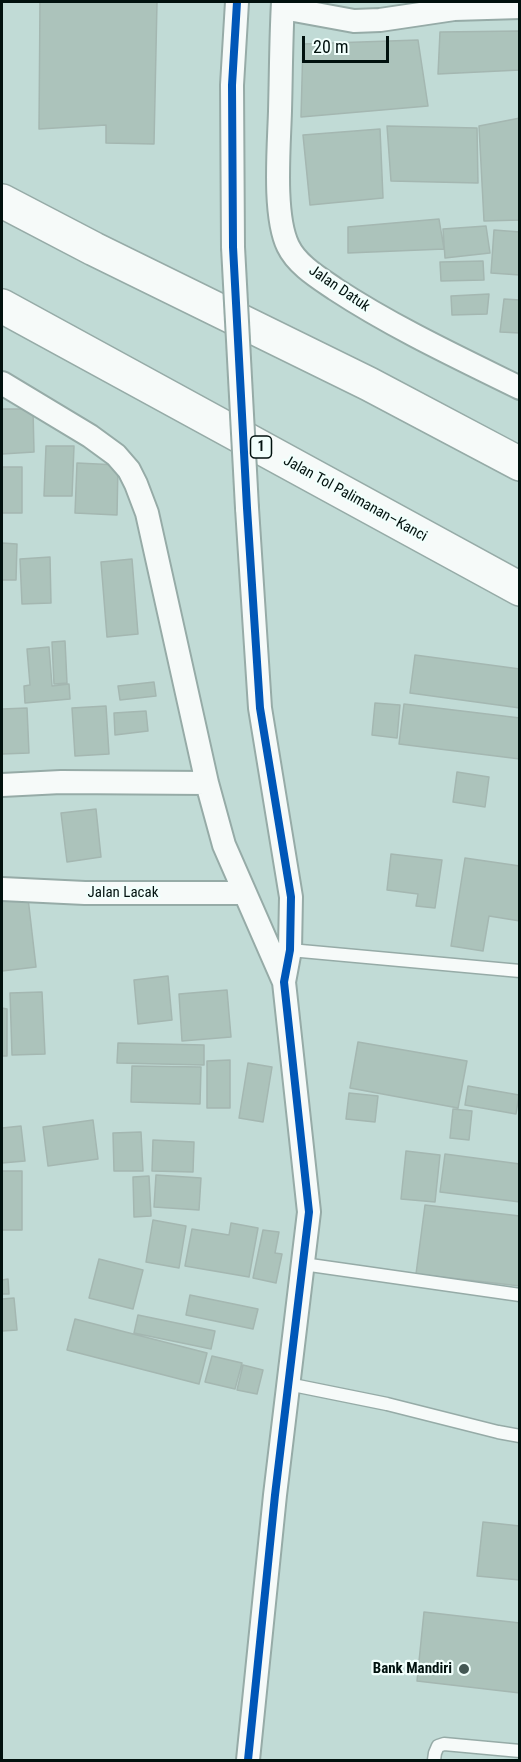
<!DOCTYPE html>
<html>
<head>
<meta charset="utf-8">
<style>
	body { margin:0 }
	#map { position:relative; width:521px; height:1762px; overflow:hidden; background:#c1dbd6; font-family:"Roboto Condensed",sans-serif }
	canvas { display:block }
	.frame { position:absolute; inset:0; border:3px solid #01110e; pointer-events:none }
	.scale { position:absolute; left:302px; top:36px; width:87px; height:27px; box-sizing:border-box; border:3px solid #01110e; border-top:0; padding-left:8px; font-size:18px; line-height:21px; white-space:nowrap; color:#01110e; -webkit-text-stroke:4px #f1fffc; paint-order:stroke }
</style>
</head>
<body>
<div id="map">
<canvas width="521" height="1762"></canvas>
<div class="frame"></div>
<div class="scale">20 m</div>
</div>
<script>
const c = document.querySelector('canvas').getContext('2d');
c.lineJoin = 'round';
function fillPath(path, color) { c.fillStyle = color; c.fill(path, 'evenodd'); }
function strokePath(path, color, width, dash) { c.strokeStyle = color; c.lineWidth = width; c.lineCap = dash ? 'butt' : 'round'; c.setLineDash(dash || []); c.stroke(path); }
function label(font, color, halo, rows, align = 'center') {
  c.font = font + ' "Roboto Condensed",sans-serif'; c.lineWidth = 4.5; c.setLineDash([]); c.textBaseline = 'middle'; c.strokeStyle = halo; c.fillStyle = color; for (const [text, x, y, turn = 0] of rows) {
    c.save(); c.translate(x, y); c.rotate((+turn || 0) * Math.PI / 180); c.textAlign = isNaN(turn) ? turn : align; if (halo) c.strokeText(text, 0, 0); c.fillText(text, 0, 0); c.restore();
  }
}
const building = new Path2D(`
	M40 2H157L154 144 106 143V125L39 129Z
	M520 31V70L438 74 440 32Z
	M418 40 428 106 301 117 303 44Z
	M520 118V220L484 221 479 126Z
	M387 126 477 128 478 183 391 181Z
	M380 129 383 198 310 205 303 135Z
	M439 219 444 249 348 253V227Z
	M486 226 490 253 445 258 443 229Z
	M494 230 520 232V275L491 273Z
	M483 261 484 280 441 281 440 262Z
	M489 294 487 314 452 315 451 296Z
	M504 299 520 300V333L500 332Z
	M2 409H33L34 452 2 454Z
	M46 446H74L72 496H44Z
	M77 463 118 465 117 515 75 513Z
	M2 467H22V513H2Z
	M2 543 17 544 16 580H2Z
	M50 557 51 603 22 604 20 559Z
	M132 559 138 634 107 637 101 562Z
	M65 641 67 683 54 684 52 642Z
	M49 647 52 686 69 684 70 699 25 703 24 686 30 685 27 649Z
	M415 655 520 669V708L410 693Z
	M154 682 156 696 120 700 118 686Z
	M375 703 400 705 397 738 372 735Z
	M404 704 520 718V759L399 744Z
	M106 706 109 754 75 756 72 708Z
	M27 708 29 753 2 754V709Z
	M146 711 148 731 115 735 114 713Z
	M457 772 489 777 485 807 453 802Z
	M96 809 101 857 67 862 61 813Z
	M391 854 442 860 435 908 416 906 418 894 387 890Z
	M465 858 520 866V921L489 916 483 951 451 946Z
	M28 898 36 967 2 971V901Z
	M168 976 172 1020 138 1024 134 980Z
	M227 990 231 1037 182 1041 179 994Z
	M42 992 45 1054 12 1055 10 993Z
	M2 1008 7 1009V1056H2Z
	M358 1042 467 1061 458 1108 350 1088Z
	M118 1043 204 1045V1065L117 1063Z
	M230 1060V1108H207V1061Z
	M248 1063 272 1067 263 1122 239 1118Z
	M132 1066 201 1067 200 1104 131 1102Z
	M468 1086 519 1095 516 1114 465 1105Z
	M349 1093 378 1096 375 1122 346 1119Z
	M453 1109 472 1111 469 1140 450 1138Z
	M93 1120 98 1159 48 1166 43 1127Z
	M21 1126 25 1161 2 1163V1128Z
	M141 1132 143 1171H114L113 1133Z
	M153 1140 194 1142 193 1172 152 1171Z
	M406 1151 440 1155 435 1202 401 1199Z
	M445 1154 520 1164V1202L440 1192Z
	M2 1171H22V1230H2Z
	M156 1175 201 1178 199 1210 154 1207Z
	M149 1176 151 1216 134 1217 133 1177Z
	M425 1205 520 1216V1286L416 1274Z
	M153 1220 186 1226 179 1268 146 1262Z
	M231 1223 258 1228 249 1277 185 1266 192 1229 229 1235Z
	M263 1230 279 1232 275 1253 282 1254 276 1283 253 1278Z
	M99 1259 143 1270 133 1309 89 1298Z
	M8 1279 9 1294H2V1280Z
	M190 1295 258 1309 253 1329 186 1315Z
	M14 1298 17 1330 2 1331V1299Z
	M138 1315 215 1331 211 1349 134 1333Z
	M75 1319 207 1353 199 1384 67 1350Z
	M212 1356 242 1363 235 1389 205 1382Z
	M243 1365 263 1370 257 1394 237 1390Z
	M483 1522 520 1526V1580L477 1576Z
	M424 1612 520 1623V1693L417 1681Z`);
fillPath(building, '#acc3bb');
strokePath(building, '#a4b7b1', 1.5);
const service = new Path2D(`
	M290 950 520 971
	M303 1264 520 1295
	M288 1384 387 1404 498 1432 520 1436
	M434 1760 435 1753 438 1746 444 1744 520 1751`);
const minor = new Path2D(`
	M283 2C281 38 281 74 280 111 279 147 273 215 288 246 297 265 319 278 335 289 393 327 457 357 520 388
	M283 8 354 21 380 20 454 9 520 7
	M233 247 232 85 237 2
	M2 383 90 436 116 455 129 470 136 484 147 513 207 783 224 845 284 982
	M247 508 260 708 291 897 290 950 284 982 309 1212 275 1495 248 1760
	M2 785 61 782 207 783
	M2 889 85 893H244`);
const motorway = new Path2D(`
	M2 201 94 249 369 384 520 464
	M2 306 520 589`);
strokePath(service, '#96aba7', 15);
strokePath(minor, '#96aba7', 26);
strokePath(motorway, '#96aba7', 36);
strokePath(service, '#f6faf9', 12);
strokePath(minor, '#f6faf9', 22);
strokePath(motorway, '#f6faf9', 33);
const minorBridge = new Path2D(`
	M233 247 247 508`);
strokePath(minorBridge, '#96aba7', 26, []);
strokePath(minorBridge, '#f6faf9', 22);
strokePath(new Path2D(`
	M237 2 232 85 233 247 247 508 260 708 291 897 290 950 284 982 309 1212 275 1495 248 1760`), '#0057b8', 8);
for (const [x, y, r, color] of [
	[464,1669,6,"#445854"]
]) { const dot = new Path2D(); dot.arc(x, y, r, 0, 2 * Math.PI); c.fillStyle = color; c.fill(dot); strokePath(dot, '#f1fffc', 2); }
for (const [x, y, w] of [
	[261,447,21]
]) { const box = new Path2D(); box.roundRect(x - w / 2, y - 11, w, 22, 4.5); c.fillStyle = '#f1fffc'; c.fill(box); strokePath(box, '#01110e', 1.5); }
label('bold 14px', '#01110e', null, [
	["1",261,447]
]);
label('15px', '#01110e', '#f1fffc', [
	["Jalan Datuk",339,289,34],
	["Jalan Tol Palimanan–Kanci",355,499,29],
	["Jalan Lacak",123,893]
]);
label('bold 15px', '#01110e', '#f1fffc', [
	["Bank Mandiri",452,1669]
], 'right');
</script>
</body>
</html>
